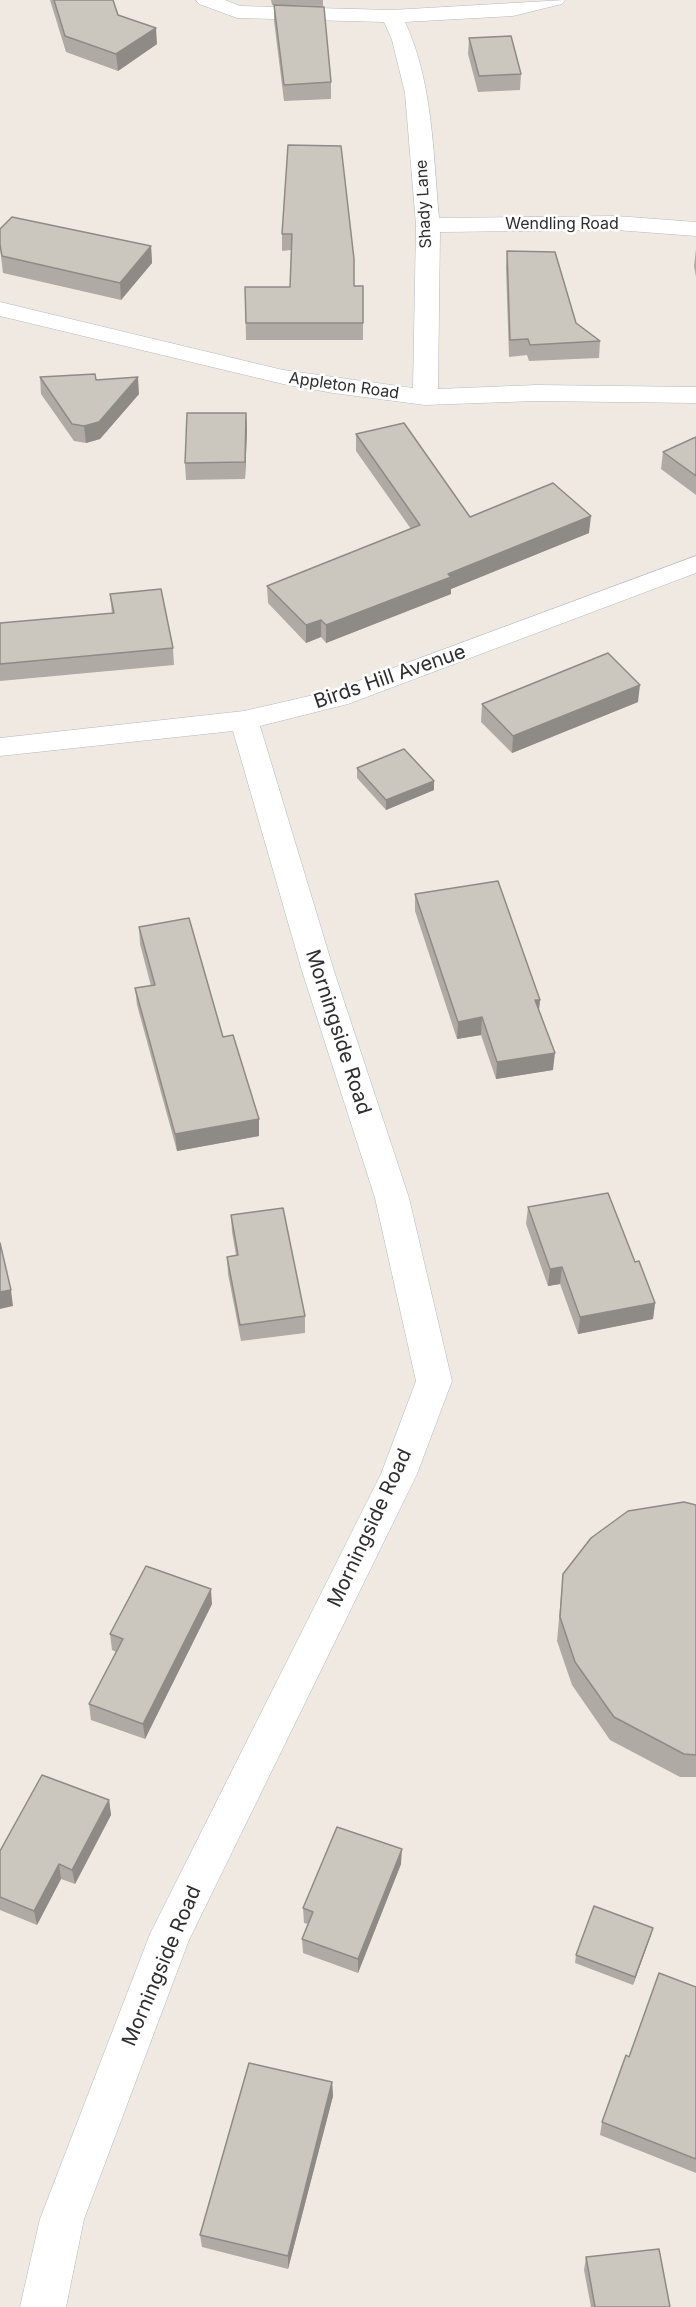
<!DOCTYPE html>
<html>
<head>
<meta charset="utf-8">
<style>
	body { margin:0 }
	canvas { display:block; background:#efe9e1 }
</style>
</head>
<body>
<canvas width="696" height="2307"></canvas>
<script>
const c = document.querySelector('canvas').getContext('2d');
c.lineJoin = 'round';
function strokePath(path, color, width, dash) { c.strokeStyle = color; c.lineWidth = width; c.lineCap = dash ? 'butt' : 'round'; c.setLineDash(dash || []); c.stroke(path); }
function fillPath(path, color) { c.fillStyle = color; c.fill(path, 'evenodd'); }
function label(font, color, halo, rows, align = 'center') {
  c.font = font + ' Inter,sans-serif'; c.lineWidth = 5; c.setLineDash([]); c.textBaseline = 'middle'; c.strokeStyle = halo; c.fillStyle = color; for (const [text, x, y, turn = 0] of rows) {
    c.save(); c.translate(x, y); c.rotate((+turn || 0) * Math.PI / 180); c.textAlign = isNaN(turn) ? turn : align; if (halo) c.strokeText(text, 0, 0); c.fillText(text, 0, 0); c.restore();
  }
}
const minor = new Path2D(`
	M196 0H225L240 6 392 10 565 0 562 4 513 16 405 22C433 82 433 153 439 218L616 216 696 222V236L616 230 440 232 438 389 536 385 696 387V403L536 401 425 405 333 393 283 384 0 316V302L283 370 413 388 416 225 405 93 392 40 384 22 237 18 199 4Z
	M696 556V573L348 704 260 726 334 971 409 1198 452 1381 417 1474 189 1940 84 2219 66 2307H20L40 2219 150 1934 381 1474 416 1381 375 1198 302 971 233 731 0 756V738L244 711 331 691Z`);
strokePath(minor, '#b4b7c1', 1);
fillPath(minor, '#fff');
fillPath(new Path2D(`
	M50 0H113L118 15 157 44 118 71 66 52Z
	M271 0H323V6L272 5Z
	M274 5 331 82V99L284 101 274 21Z
	M469 38 521 74 520 90 478 92 468 54Z
	M288 145 354 286H363V340H246L245 287H290L291 250 282 251V234Z
	M151 246 152 263 121 300 3 273 0 248Z
	M696 249V277L694 266Z
	M507 251 576 323 600 341 599 358 529 361 527 355 509 357 506 268Z
	M40 377 96 380 139 394 100 439 86 443 74 441 41 394Z
	M246 413 247 430 245 479 186 480 185 463Z
	M356 434 470 517 589 533 451 589V594L326 643 321 637 306 643 268 603 267 586 411 529 356 451Z
	M696 437V495L661 469 663 452Z
	M110 594 173 648 174 665 0 681V623L112 614Z
	M638 702 512 753 481 722 482 704Z
	M357 768 434 790 386 810 357 778Z
	M415 894 540 1000 539 1010 553 1070 496 1079 481 1035 457 1039 415 911Z
	M139 927 223 1037 259 1136 177 1151 137 1005 135 988 151 986 140 944Z
	M528 1207 635 1262 655 1303 653 1319 578 1334 560 1284 548 1286 526 1224Z
	M231 1215 305 1316V1333L241 1341 228 1274 227 1257 236 1255 232 1232Z
	M696 1505V1777H680L610 1740 572 1685 557 1641 563 1574Z
	M212 1604 145 1739 91 1720 89 1704 116 1652 112 1650 110 1634Z
	M109 1800 111 1815 75 1884 61 1879 37 1925 0 1910V1851Z
	M401 1864 358 1973 303 1953 302 1939 308 1924 304 1923 303 1908Z
	M653 1928 651 1935 633 1985 575 1963 576 1955Z
	M696 1987V2173L600 2135 602 2122 629 2057Z
	M332 2082 333 2096 288 2269 202 2247 200 2235Z
	M586 2257 670 2307H591L584 2270Z`), '#afaba4');
fillPath(new Path2D(`
	M156 28 157 44 118 71 116 54Z
	M151 246 152 263 121 300 120 283Z
	M138 377 139 394 100 439 86 443 84 426Z
	M246 413 247 430 245 479V462Z
	M591 516 589 533 451 589V594L326 643V625L448 574Z
	M321 620V637L306 643V625Z
	M640 685 638 702 512 753 513 736Z
	M434 781V790L386 810V800Z
	M535 1000H540L538 1017Z
	M482 1017 481 1035 457 1039 458 1022Z
	M555 1053 553 1070 496 1079 497 1062Z
	M259 1119V1136L177 1151 175 1134Z
	M562 1267 560 1284 548 1286 550 1269Z
	M11 1290 13 1306 0 1309V1292Z
	M655 1303 653 1319 578 1334 580 1317Z
	M211 1589 212 1604 145 1739 143 1724Z
	M109 1800 111 1815 75 1884 72 1870Z
	M402 1849 401 1864 358 1973V1959Z
	M59 1864 61 1879 37 1925 34 1911Z
	M653 1928 651 1935 633 1985 635 1977Z
	M332 2082 333 2096 288 2269V2256Z`), '#8e8b86');
const building = new Path2D(`
	M54 0H113L118 15 156 28 116 54 65 36Z
	M274 5 324 7 331 82 284 85Z
	M511 36 521 74 479 76 469 38Z
	M288 145 341 146 354 259V286H363V323H246L245 287H290L292 234H282Z
	M12 217 151 246 120 283 2 256 0 244V229Z
	M507 251 555 252 576 323 600 341 530 345 528 339 510 340Z
	M95 374 96 380 138 377 99 422 84 426 72 424 40 377Z
	M187 413H246L245 462 185 463Z
	M404 423 470 517 553 483 591 516 448 574 451 577 326 625 321 620 306 625 267 586 420 525 356 434Z
	M696 437V476L663 452Z
	M161 589 173 648 0 664V623L114 613 110 594Z
	M608 653 640 685 513 736 482 704Z
	M404 749 434 781 386 800 357 768Z
	M498 881 540 1000H535L555 1053 497 1062 482 1017 458 1022 415 894Z
	M189 918 223 1037 233 1035 259 1119 175 1134 135 988 155 985 139 927Z
	M608 1193 635 1262 639 1261 655 1303 580 1317 562 1267 550 1269 528 1207Z
	M283 1208 305 1316 240 1325 227 1257 238 1255 231 1215Z
	M0 1243 11 1290 0 1292Z
	M684 1502 696 1505V1755L684 1754 614 1717 575 1662 560 1617 563 1574 591 1538 628 1511Z
	M146 1566 211 1589 143 1724 89 1704 123 1639 110 1634Z
	M42 1775 109 1800 72 1870 59 1864 34 1911 0 1897V1851Z
	M337 1827 402 1849 358 1959 302 1939 313 1912 303 1908Z
	M594 1906 653 1928 635 1977 576 1955Z
	M659 1973 696 1987V2159L602 2122 626 2055 629 2057Z
	M249 2063 332 2082 288 2256 200 2235Z
	M659 2249 670 2307H595L586 2257Z`);
fillPath(building, '#cbc7bf');
strokePath(building, '#8e8b86', 1.5);
label('16px', '#2e2e2e', '#fff', [
	["Shady Lane",424,204,-93],
	["Wendling Road",562,224],
	["Appleton Road",344,386,8]
]);
label('20px', '#2e2e2e', '#fff', [
	["Birds Hill Avenue",390,677,-19],
	["Morningside Road",338,1032,72],
	["Morningside Road",370,1528,-65],
	["Morningside Road",162,1966,-67]
]);
</script>
</body>
</html>
